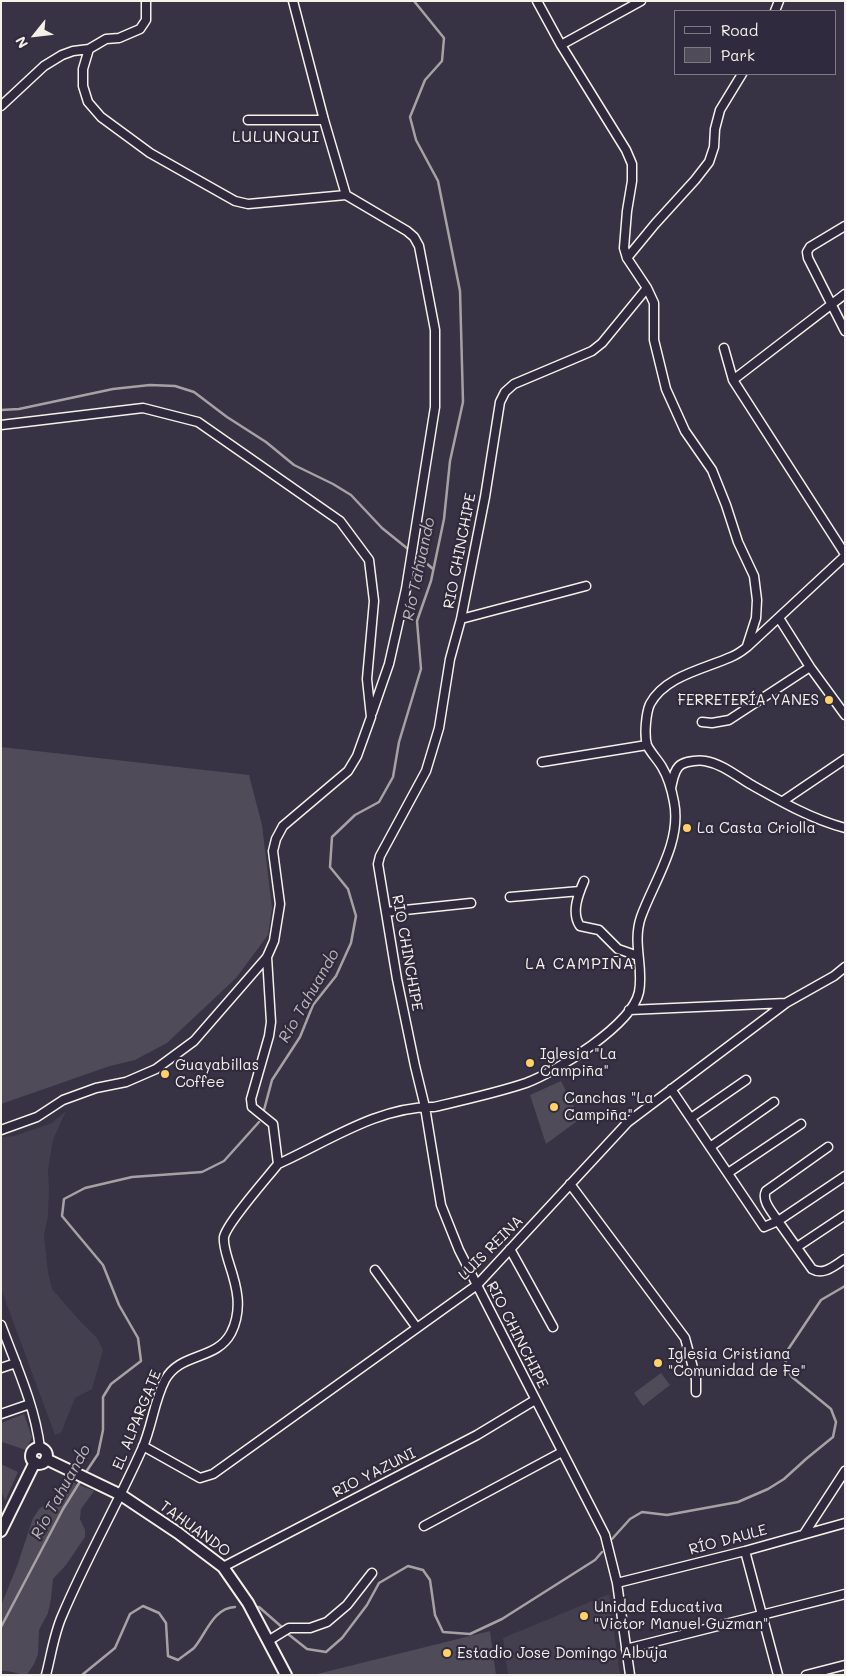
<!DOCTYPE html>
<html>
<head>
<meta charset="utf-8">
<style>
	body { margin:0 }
	#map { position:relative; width:846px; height:1676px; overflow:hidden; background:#373244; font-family:Mali,sans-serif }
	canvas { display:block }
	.frame { position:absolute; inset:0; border:2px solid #f4f1e8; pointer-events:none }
	.legend { position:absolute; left:674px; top:10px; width:162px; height:65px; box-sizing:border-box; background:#2f2a3d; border:1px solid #7e7a81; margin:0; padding:6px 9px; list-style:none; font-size:15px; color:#f4f1e8 }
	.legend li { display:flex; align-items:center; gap:10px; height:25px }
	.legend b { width:25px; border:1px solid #7e7a81 }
	.north { position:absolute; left:10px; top:10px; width:50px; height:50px; -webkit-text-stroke:4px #2f2a3d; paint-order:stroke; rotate:241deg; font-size:14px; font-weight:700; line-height:20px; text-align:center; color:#f4f1e8 }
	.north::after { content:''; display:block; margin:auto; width:18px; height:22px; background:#f4f1e8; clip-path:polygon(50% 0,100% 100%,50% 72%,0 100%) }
</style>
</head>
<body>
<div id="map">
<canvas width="846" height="1676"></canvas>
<div class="frame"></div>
<ul class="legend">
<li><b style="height:6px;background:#2f2a3d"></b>Road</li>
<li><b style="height:14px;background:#504b59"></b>Park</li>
</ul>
<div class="north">N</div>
</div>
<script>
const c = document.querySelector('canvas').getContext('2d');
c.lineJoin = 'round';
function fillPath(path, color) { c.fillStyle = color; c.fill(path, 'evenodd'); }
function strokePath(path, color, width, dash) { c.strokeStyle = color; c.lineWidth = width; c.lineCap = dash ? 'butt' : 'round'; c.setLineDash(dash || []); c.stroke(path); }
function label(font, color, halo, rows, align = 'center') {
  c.font = font + ' Mali,sans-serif'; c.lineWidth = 4.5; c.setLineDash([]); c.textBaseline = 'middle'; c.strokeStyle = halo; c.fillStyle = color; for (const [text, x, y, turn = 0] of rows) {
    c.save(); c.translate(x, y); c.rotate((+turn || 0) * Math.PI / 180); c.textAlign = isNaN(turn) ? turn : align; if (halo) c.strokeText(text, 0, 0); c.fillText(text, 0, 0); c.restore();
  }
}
fillPath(new Path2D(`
	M66 1111 53 1140 48 1170 49 1189 48 1216 44 1236 48 1272 52 1289 80 1321 97 1338 103 1350 92 1389 75 1398 61 1433 55 1435 1 1289V1137L14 1136 52 1123Z
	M609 1594 620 1675H508L503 1638Z`), '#433f4e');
fillPath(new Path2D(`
	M1 747 249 775 262 825 272 908 268 935 236 978 167 1043 135 1060 110 1066 1 1104Z
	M561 1081 580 1119 546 1144 530 1095Z
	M661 1373 670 1385 643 1406 634 1393Z
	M24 1414 32 1437 26 1450 2 1442 1 1443V1423Z
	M1 1464 18 1472 5 1501 1 1490Z
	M67 1480 94 1491 81 1509 80 1519 85 1530V1537L66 1565 53 1579 51 1599 48 1613 39 1630 38 1654 34 1664 27 1675C17 1675 11 1670 1 1671L2 1603 17 1566 33 1518 40 1508 60 1497 64 1490Z
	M490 1631 496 1675H313Z`), '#504b59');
strokePath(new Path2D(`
	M1 410 19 409 113 389 150 385 175 386 194 392 227 417 266 442 294 465 333 484 351 495 382 528 408 549
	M425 562 433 569
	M264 1110 272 1080 300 1037 313 1005 336 976 351 943 356 916 348 889 330 867 332 837 355 815 379 802 393 777 399 742 421 669 417 621 431 581 444 519 450 461 463 402 460 291 438 181 416 140 410 117 425 80 442 61 444 38 414 1
	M84 1475 98 1454 103 1430V1397L111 1384 141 1361 138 1338 119 1305 103 1265 62 1216 64 1199 85 1188 132 1177 202 1172 224 1161 259 1122
	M612 1539 630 1519 642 1512 667 1515 738 1502 768 1489 784 1479 806 1459 833 1437 836 1422 831 1409 792 1377 786 1367 785 1354 821 1300 845 1286
	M257 1607H259L283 1628
	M1 1627 63 1509 81 1480
	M288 1634 307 1649 326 1652 342 1638 367 1605 379 1583 408 1566 423 1570 430 1580 435 1615 443 1632 470 1634 502 1619 595 1560 602 1552
	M82 1675 115 1648 130 1614 143 1606 159 1613 166 1623 168 1656 178 1660C183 1656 189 1652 194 1648 206 1634 213 1608 235 1607`), '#a6a2a4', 2.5);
const minor = new Path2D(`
	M293 1 324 120 346 195 407 231 414 237 419 246 435 330V407L406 589 389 664 372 713
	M537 1 561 45 626 150 632 164V181L627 211 624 248 627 258 647 288 654 303V340L666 389 685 431 712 470 726 505 738 542 754 576 757 600 756 618 747 646
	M775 11 779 1
	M561 45 641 1
	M89 49 83 69V86L88 102 101 117 150 153 235 201 248 204 346 195
	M1 106 44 66 62 55 73 51 89 49 106 39 119 38 140 29 146 20V1
	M248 120H324
	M845 226 810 247 807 252 808 258 845 331
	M627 258 655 224 695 180 709 162 714 147 715 129 720 110 742 74
	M724 348 733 380 845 554
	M733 380 845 294
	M1 425 143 408 198 422 340 521 369 560 374 601 367 679 371 717 357 756 348 771 283 826 276 839 273 851 280 904 274 941 267 957 194 1041 156 1069 126 1082 96 1088 63 1100 37 1117 1 1130
	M779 618 810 667 845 715
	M461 619 586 586
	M702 722 712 723 729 720 810 667
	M542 762 647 745
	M671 788C673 780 674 768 682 764 688 761 699 760 705 761 722 764 735 775 750 784 780 801 811 819 845 828
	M783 801 845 759
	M584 881C578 895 571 913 580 926L599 930 618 949 638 956
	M510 897 580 891
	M386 912 471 903
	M629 1010 786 1003
	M671 1089 764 1227 778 1221 812 1269C824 1276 835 1265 845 1259
	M691 1118 746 1080
	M710 1147 774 1102
	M828 1147 766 1191C761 1201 773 1213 778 1221L845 1176
	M278 1164C327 1142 379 1106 434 1107 464 1100 496 1093 526 1083 556 1072 632 1025 639 992 644 967 632 943 641 917 654 881 682 842 674 802 672 791 668 777 662 767 658 760 650 752 647 745 644 735 646 713 650 704 665 676 704 669 731 657 736 655 742 651 747 647L845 556
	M728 1173 801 1124
	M570 1184 685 1338 696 1379V1392
	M797 1247 845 1215
	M510 1249 553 1327
	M375 1270 417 1328
	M1 1325C16 1365 35 1406 40 1448
	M1 1368 16 1363
	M1 1414 30 1404
	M143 1446 200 1478 213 1474 477 1285 628 1122 786 1003 834 976 845 967
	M424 1526 562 1452
	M804 1534 845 1471
	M745 1551 778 1675
	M223 1567 477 1435 535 1400
	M617 1583 745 1551 845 1523
	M268 1641 289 1628H310L327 1622 347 1605 372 1573
	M626 1649 845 1594
	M46 1675C51 1656 54 1634 62 1616 86 1559 117 1505 142 1449 152 1427 154 1401 165 1380 180 1352 216 1361 231 1333 243 1309 237 1287 229 1263 227 1256 223 1245 224 1237 227 1223 267 1178 278 1164L273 1124 252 1107 251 1099 269 1036 271 1022 267 957
	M630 1675 617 1583 605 1535 459 1250 441 1205 425 1107 415 1066 397 979 378 864 380 856 426 771 439 728 450 659 461 619 485 497 500 402 505 392 514 384 571 360 592 351 602 343 647 288
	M806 1675 845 1665`);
const tertiary = new Path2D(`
	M31 1456a8 8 0 1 1 16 0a8 8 0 1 1-16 0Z
	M46 1459 121 1495 178 1533 223 1567 248 1603 286 1675
	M1 1531 35 1462`);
strokePath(minor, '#f4f1e8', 11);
strokePath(tertiary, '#f4f1e8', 14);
strokePath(minor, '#2f2a3d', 8);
strokePath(tertiary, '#2f2a3d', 10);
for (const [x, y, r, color] of [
	[829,700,5,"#ffd166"],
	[687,828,5,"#ffd166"],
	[530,1063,5,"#ffd166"],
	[165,1074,5,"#ffd166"],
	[554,1107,5,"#ffd166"],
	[658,1363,5,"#ffd166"],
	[584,1616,5,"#ffd166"],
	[447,1653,5,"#ffd166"]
]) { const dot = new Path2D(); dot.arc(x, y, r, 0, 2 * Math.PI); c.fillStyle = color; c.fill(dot); strokePath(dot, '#2f2a3d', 2); }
label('15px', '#f4f1e8', '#2f2a3d', [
	["RIO CHINCHIPE",460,551,-79],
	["RIO CHINCHIPE",407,953,80],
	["LUIS REINA",491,1248,-45],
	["RIO CHINCHIPE",517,1335,63],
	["EL ALPARGATE",137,1420,-68],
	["RIO YAZUNI",374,1473,-27],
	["TAHUANDO",195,1529,36],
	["RÍO DAULE",728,1540,-15]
]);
label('15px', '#f4f1e8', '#2f2a3d', [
	["FERRETERÍA YANES",819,700,"right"],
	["La Casta Criolla",697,828],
	["Iglesia \"La",540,1054],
	["Campiña\"",540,1071],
	["Guayabillas",175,1065],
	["Coffee",175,1082],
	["Canchas \"La",564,1098],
	["Campiña\"",564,1115],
	["Iglesia Cristiana",668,1354],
	["\"Comunidad de Fe\"",668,1371],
	["Unidad Educativa",594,1607],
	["\"Victor Manuel Guzman\"",594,1624],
	["Estadio Jose Domingo Albuja",457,1653]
], 'left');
c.letterSpacing = '1px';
label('16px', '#f4f1e8', '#2f2a3d', [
	["LULUNQUI",276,137],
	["LA CAMPIÑA",580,964]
]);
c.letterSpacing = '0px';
label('italic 16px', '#bab6b5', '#2f2a3d', [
	["Río Tahuando",419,569,-78],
	["Río Tahuando",309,996,-60],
	["Río Tahuando",61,1492,-61]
]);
</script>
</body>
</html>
